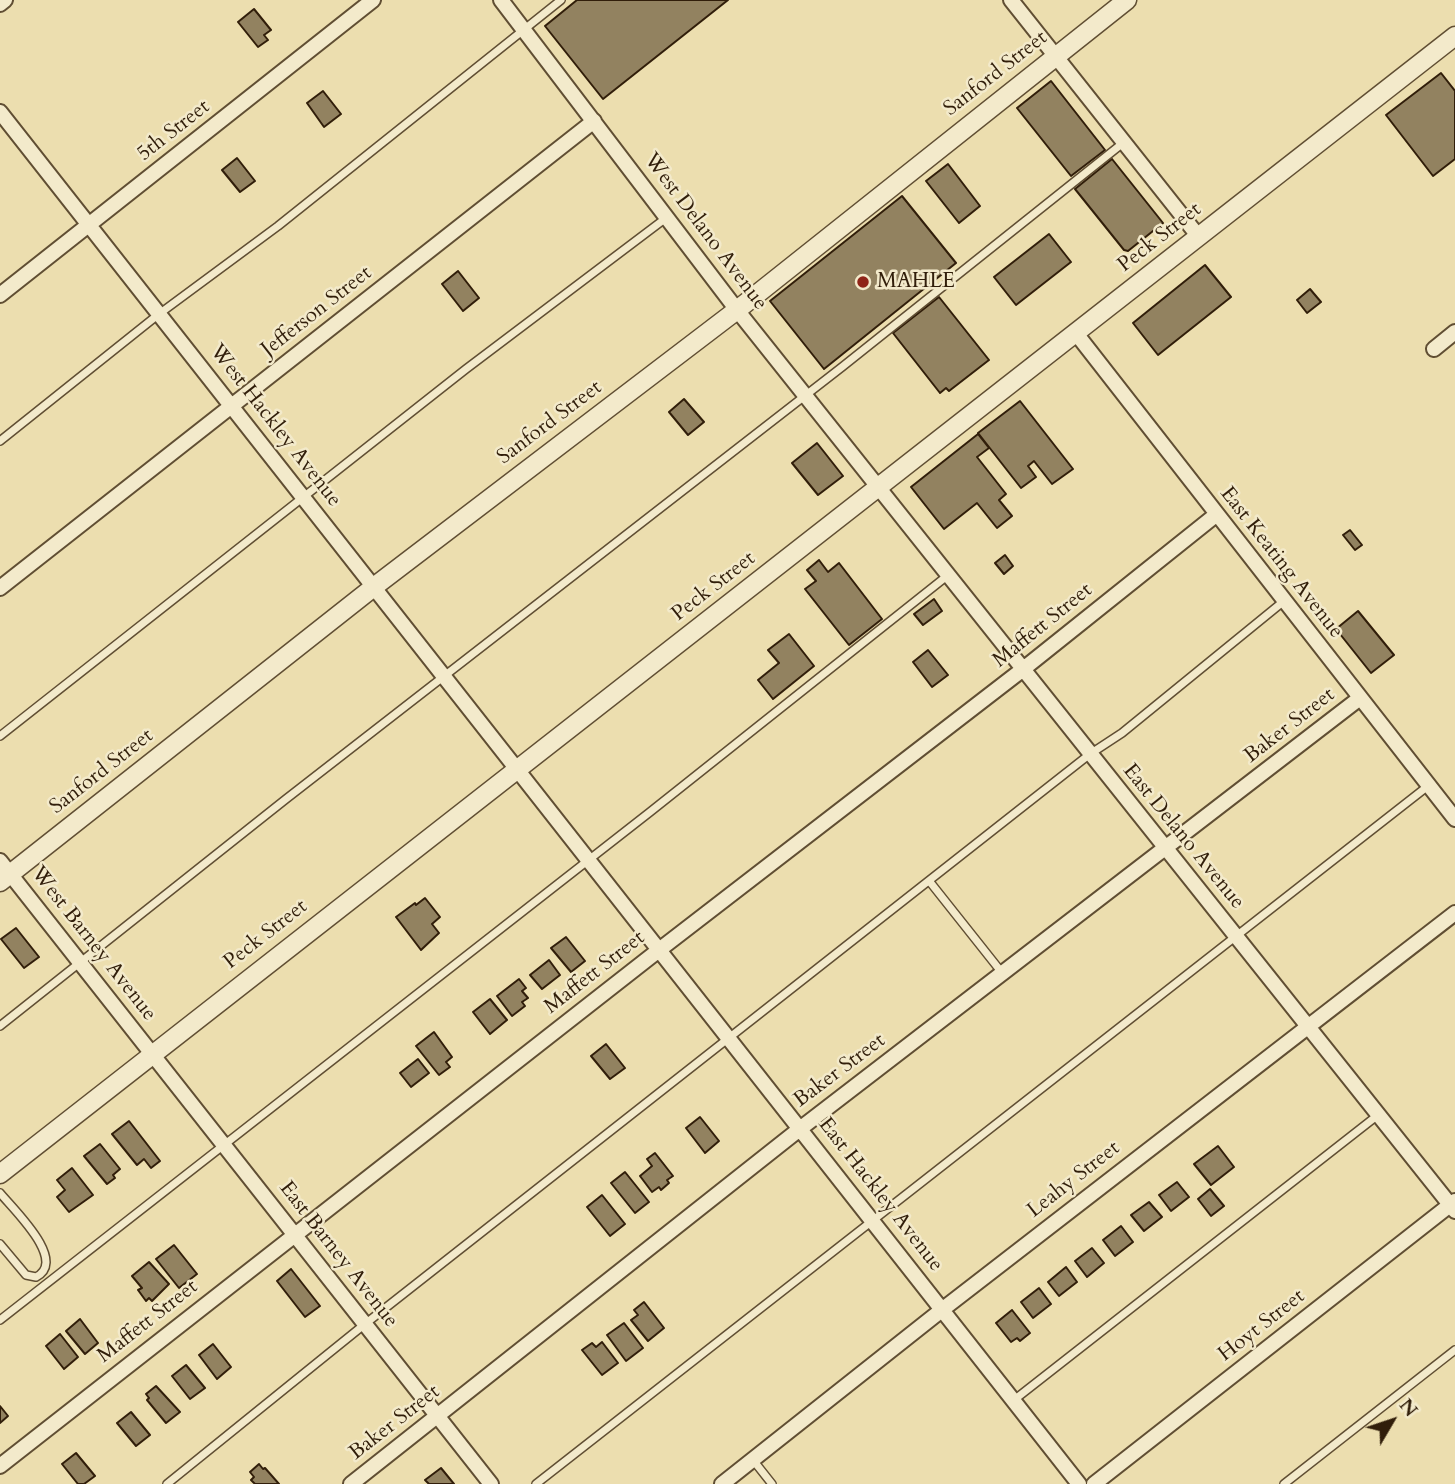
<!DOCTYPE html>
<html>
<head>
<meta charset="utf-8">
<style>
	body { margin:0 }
	#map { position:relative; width:1455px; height:1484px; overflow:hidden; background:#ecdeaf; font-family:Cardo,serif }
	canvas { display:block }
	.north { position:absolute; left:1357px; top:1386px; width:70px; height:70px; -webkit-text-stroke:5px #f3eacb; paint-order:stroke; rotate:51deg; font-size:19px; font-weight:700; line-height:28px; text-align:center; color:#311e0a }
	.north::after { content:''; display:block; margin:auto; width:24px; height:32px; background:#311e0a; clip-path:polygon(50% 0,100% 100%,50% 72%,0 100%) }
</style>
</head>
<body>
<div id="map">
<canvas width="1455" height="1484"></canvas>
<div class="north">N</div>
</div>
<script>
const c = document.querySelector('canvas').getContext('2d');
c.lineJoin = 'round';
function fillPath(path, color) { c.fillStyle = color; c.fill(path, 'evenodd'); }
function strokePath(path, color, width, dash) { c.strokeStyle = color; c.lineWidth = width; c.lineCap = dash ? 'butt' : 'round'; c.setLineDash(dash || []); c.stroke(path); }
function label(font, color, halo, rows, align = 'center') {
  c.font = font + ' Cardo,serif'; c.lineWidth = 5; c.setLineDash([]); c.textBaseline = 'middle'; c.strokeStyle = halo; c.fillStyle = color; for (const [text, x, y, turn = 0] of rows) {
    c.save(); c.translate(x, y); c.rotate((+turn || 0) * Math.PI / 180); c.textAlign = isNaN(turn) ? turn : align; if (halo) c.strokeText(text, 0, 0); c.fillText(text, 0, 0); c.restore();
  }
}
const building = new Path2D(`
	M577 0H728L603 99 545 26Z
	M254 9 271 30 264 35 268 40 258 47 238 22Z
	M1441 73 1455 91V159L1433 176 1386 115Z
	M1051 81 1105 150 1071 176 1017 108Z
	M323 91 341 114 324 127 307 103Z
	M237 158 255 181 240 192 222 170Z
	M1112 159 1163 223 1128 251 1124 250 1075 189Z
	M948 164 980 206 959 223 926 181Z
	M902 196 956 263 824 369 770 301Z
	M1049 234 1071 262 1016 305 994 277Z
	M1205 265 1231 297 1158 355 1133 323Z
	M458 271 479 298 463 311 442 284Z
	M1310 289 1321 302 1307 313 1297 300Z
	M939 297 989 360 949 391 946 388 940 393 893 333Z
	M684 399 704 422 688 435 669 412Z
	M1020 401 1073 469 1052 484 1034 461 1028 466 1036 477 1021 488 978 433Z
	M978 434 989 448 977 457 1006 494 999 500 1012 516 997 528 977 503 944 529 911 487Z
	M817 443 843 476 818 495 792 463Z
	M1350 530 1362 545 1355 550 1343 535Z
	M1005 555 1013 566 1004 574 995 563Z
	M819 560 828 572 839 563 882 619 849 645 805 589 816 581 807 570Z
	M934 599 942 611 923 625 914 614Z
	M1358 611 1394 655 1371 673 1336 629Z
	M789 634 814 666 773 699 758 680 779 663 768 650Z
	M928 650 948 675 932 687 913 662Z
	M425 898 440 917 432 924 439 933 421 950 396 917 415 903 416 905Z
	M16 928 39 957 24 968 1 939Z
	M566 937 585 961 571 972 551 948Z
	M549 960 560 975 542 989 530 975Z
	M519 979 526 988 522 991 528 998 522 1002 525 1006 512 1016 497 996Z
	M490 999 507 1020 490 1034 473 1012Z
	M434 1032 452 1057 446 1062 450 1067 439 1075 416 1046Z
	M606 1044 625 1068 610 1079 591 1056Z
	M418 1059 429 1073 411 1087 400 1073Z
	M700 1117 719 1141 705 1153 686 1128Z
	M129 1121 160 1161 151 1168 144 1159 137 1165 112 1134Z
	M100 1144 120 1169 113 1175 115 1178 107 1184 84 1156Z
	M1218 1146 1234 1167 1211 1185 1194 1164Z
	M655 1153 673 1176 667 1180 669 1183 661 1190 659 1187 652 1192 640 1176 652 1166 647 1159Z
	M72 1168 93 1195 69 1212 57 1197 65 1190 57 1180Z
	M625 1172 649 1202 635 1213 611 1183Z
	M1177 1182 1189 1197 1171 1211 1159 1195Z
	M1210 1189 1224 1206 1211 1216 1198 1199Z
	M602 1195 625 1224 610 1236 587 1207Z
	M1149 1202 1162 1217 1144 1231 1131 1215Z
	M1121 1226 1133 1242 1115 1256 1103 1240Z
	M174 1245 197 1274 179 1288 156 1259Z
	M1092 1248 1104 1263 1087 1277 1075 1261Z
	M149 1262 169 1284 152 1301 149 1298 146 1301 138 1290 142 1288 132 1276Z
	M1066 1267 1077 1282 1059 1296 1048 1282Z
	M291 1269 320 1306 305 1317 277 1281Z
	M1039 1288 1051 1304 1033 1318 1021 1302Z
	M644 1302 664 1328 648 1341 631 1320 638 1315 634 1310Z
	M1012 1310 1030 1333 1020 1341 1017 1338 1011 1342 996 1323Z
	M80 1319 98 1343 85 1354 66 1331Z
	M624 1323 643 1348 626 1361 607 1335Z
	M60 1334 78 1357 64 1369 46 1346Z
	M602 1342 618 1363 602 1375 582 1350 592 1343 596 1347Z
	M213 1344 231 1367 217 1379 199 1355Z
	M186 1365 205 1388 190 1399 172 1376Z
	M156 1386 180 1412 166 1423 147 1400 149 1398 146 1394Z
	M0 1406 8 1416 0 1423Z
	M131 1412 150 1435 136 1446 117 1423Z
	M76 1453 95 1476 84 1484H78L62 1464Z
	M259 1464 263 1469 265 1468 279 1484H255L251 1480 254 1477 250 1472Z
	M441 1468 454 1484H429L425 1480Z`);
fillPath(building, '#928260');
strokePath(building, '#311e0a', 2);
const service = new Path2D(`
	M0 441 159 314 278 226 561 0
	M0 736 466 369 666 218
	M930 882 1003 974
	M0 1026 286 799 842 367 1123 143
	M0 1193C14 1210 68 1261 36 1277L26 1275 0 1244
	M0 1320 650 812 947 576
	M1014 1400 1378 1115
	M753 1460 772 1484
	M167 1484 365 1324 1090 754 1122 733 1284 601
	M536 1484 1428 786
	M1284 1484 1455 1350`);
const minor = new Path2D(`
	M501 0 737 310 1455 1211
	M1011 0 1199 237
	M0 4 5 0
	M0 112 1079 1484
	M0 295 373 0
	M1075 332 1455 819
	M1434 349 1455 332
	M0 588 594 121
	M0 861 491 1484
	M0 1466 659 950 1022 670 1217 514
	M351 1484 801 1128 1360 698
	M722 1484 943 1309 1455 913
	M1094 1484 1455 1201`);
const tertiary = new Path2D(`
	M0 882 375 586 737 310 1127 0
	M0 1174 1455 36`);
strokePath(service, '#604e33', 10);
strokePath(minor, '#604e33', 18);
strokePath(tertiary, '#604e33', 21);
strokePath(service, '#f3eacb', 7);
strokePath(minor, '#f3eacb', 14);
strokePath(tertiary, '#f3eacb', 18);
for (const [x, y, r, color] of [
	[863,282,7,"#8f2418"]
]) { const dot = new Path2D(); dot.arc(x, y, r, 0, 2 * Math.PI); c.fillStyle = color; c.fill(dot); strokePath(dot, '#f3eacb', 2.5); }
label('21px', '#311e0a', '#f3eacb', [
	["Sanford Street",996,74,-38],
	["5th Street",174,131,-38],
	["West Delano Avenue",705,232,53],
	["Peck Street",1160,238,-38],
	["Jefferson Street",317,312,-38],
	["Sanford Street",550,423,-37],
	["West Hackley Avenue",275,426,52],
	["East Keating Avenue",1281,563,52],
	["Peck Street",714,587,-38],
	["Maffett Street",1043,626,-39],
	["Baker Street",1290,726,-38],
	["Sanford Street",102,772,-38],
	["East Delano Avenue",1183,837,51],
	["Peck Street",266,935,-38],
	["West Barney Avenue",93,944,52],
	["Maffett Street",595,973,-38],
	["Baker Street",840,1071,-37],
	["Leahy Street",1074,1180,-38],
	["East Hackley Avenue",880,1195,52],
	["East Barney Avenue",338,1255,52],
	["Maffett Street",148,1322,-38],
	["Hoyt Street",1262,1326,-38],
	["Baker Street",395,1423,-38]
]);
label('21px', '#311e0a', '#f3eacb', [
	["MAHLE",877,282]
], 'left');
</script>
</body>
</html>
